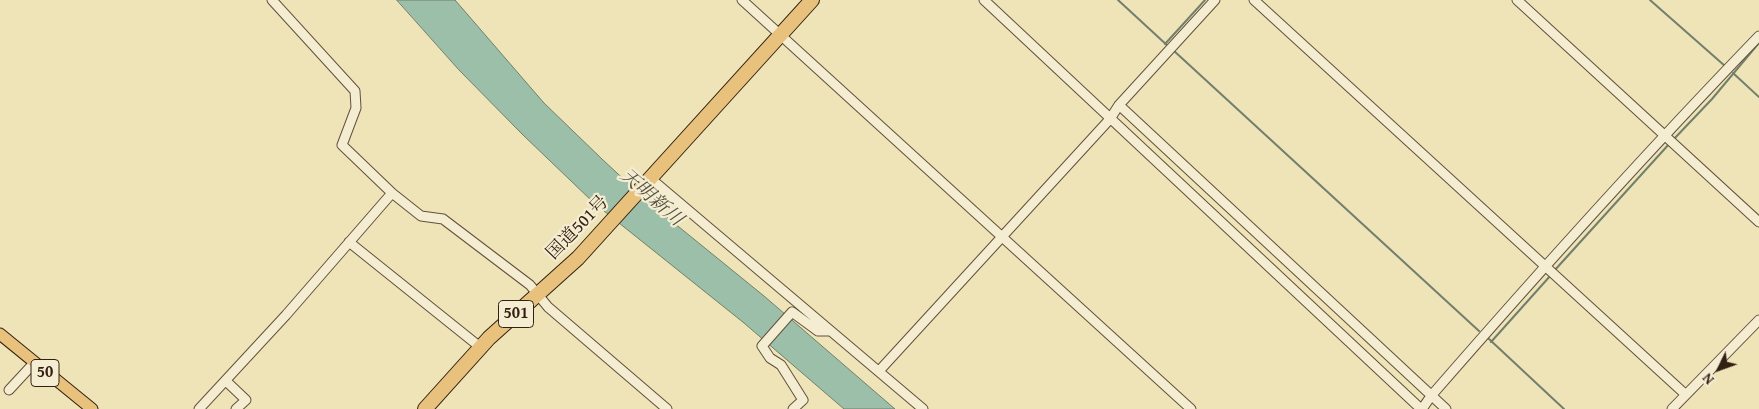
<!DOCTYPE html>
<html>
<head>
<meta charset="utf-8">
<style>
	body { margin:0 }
	#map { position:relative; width:1759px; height:409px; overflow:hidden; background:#efe3b8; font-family:"Gentium Book Plus",serif }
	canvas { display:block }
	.north { position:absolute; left:1694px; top:344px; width:50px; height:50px; -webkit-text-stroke:4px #f5edd1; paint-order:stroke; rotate:228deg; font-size:14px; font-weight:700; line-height:20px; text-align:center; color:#322013 }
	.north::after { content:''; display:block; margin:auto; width:18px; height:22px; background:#322013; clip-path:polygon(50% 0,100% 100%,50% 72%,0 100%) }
</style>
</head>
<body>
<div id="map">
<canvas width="1759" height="409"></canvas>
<div class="north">N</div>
</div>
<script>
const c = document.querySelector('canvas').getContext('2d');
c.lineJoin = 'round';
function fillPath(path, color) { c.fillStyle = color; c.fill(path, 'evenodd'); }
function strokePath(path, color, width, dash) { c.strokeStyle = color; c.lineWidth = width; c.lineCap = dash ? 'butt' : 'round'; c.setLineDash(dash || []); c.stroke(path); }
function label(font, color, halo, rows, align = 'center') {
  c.font = font + ' "Gentium Book Plus","Noto Serif JP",serif'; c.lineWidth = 4.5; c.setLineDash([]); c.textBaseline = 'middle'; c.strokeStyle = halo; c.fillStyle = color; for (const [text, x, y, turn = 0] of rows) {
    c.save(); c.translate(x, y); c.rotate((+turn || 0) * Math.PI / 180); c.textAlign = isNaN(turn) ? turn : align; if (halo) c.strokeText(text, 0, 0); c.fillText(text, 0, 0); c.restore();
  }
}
const water = new Path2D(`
	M397 0H455L544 103 602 159 647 201 764 296 895 409H844L744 323 594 203 523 135 459 70Z`);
fillPath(water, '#9bbfa8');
strokePath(water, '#717f6c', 1);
strokePath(new Path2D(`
	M1118 0 1169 47
	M1650 0 1725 66
	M1165 44 1205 0
	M1173 50 1479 331
	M1733 73 1759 97
	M1673 140 1712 99 1759 43
	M1554 271 1670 143
	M1489 339 1564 409
	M1491 342 1551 275`), '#717f6c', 2);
const minor = new Path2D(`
	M272 0 355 91 356 108 342 145 392 193 421 216 443 219 530 285 548 307 667 409
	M742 0 1191 409
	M984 0 1421 409
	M1254 0 1685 394
	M1517 0 1759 222
	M1119 105 1446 409
	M650 178 923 409
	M349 242 480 347
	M879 371 1110 119 1119 105 1215 0
	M226 381 246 400 236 409
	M9 390 34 363
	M199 409 286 315 392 193
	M793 409 803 400 781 365 770 358 762 346 792 312 818 331H829
	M1422 409 1431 396C1538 273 1646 153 1759 36
	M1672 409 1759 320`);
const major = new Path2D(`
	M0 334 92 409`);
const highway = new Path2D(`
	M425 409 489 338 578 258 812 0`);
strokePath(minor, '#61513c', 11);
strokePath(major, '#322013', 13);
strokePath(highway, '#322013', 16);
strokePath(minor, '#f5edd1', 9);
strokePath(major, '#e8c27c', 11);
strokePath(highway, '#e8c27c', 14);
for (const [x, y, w] of [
	[516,314,35],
	[45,373,28]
]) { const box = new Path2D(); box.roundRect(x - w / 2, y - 13.5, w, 27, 4); c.fillStyle = '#f5edd1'; c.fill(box); strokePath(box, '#322013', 1); }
label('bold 16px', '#322013', null, [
	["501",516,314],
	["50",45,373]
]);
label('18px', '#322013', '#f5edd1', [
	["国道501号",578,228,-46]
]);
label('italic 19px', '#525040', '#f5edd1', [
	["天明新川",651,198,41]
]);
</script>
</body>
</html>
